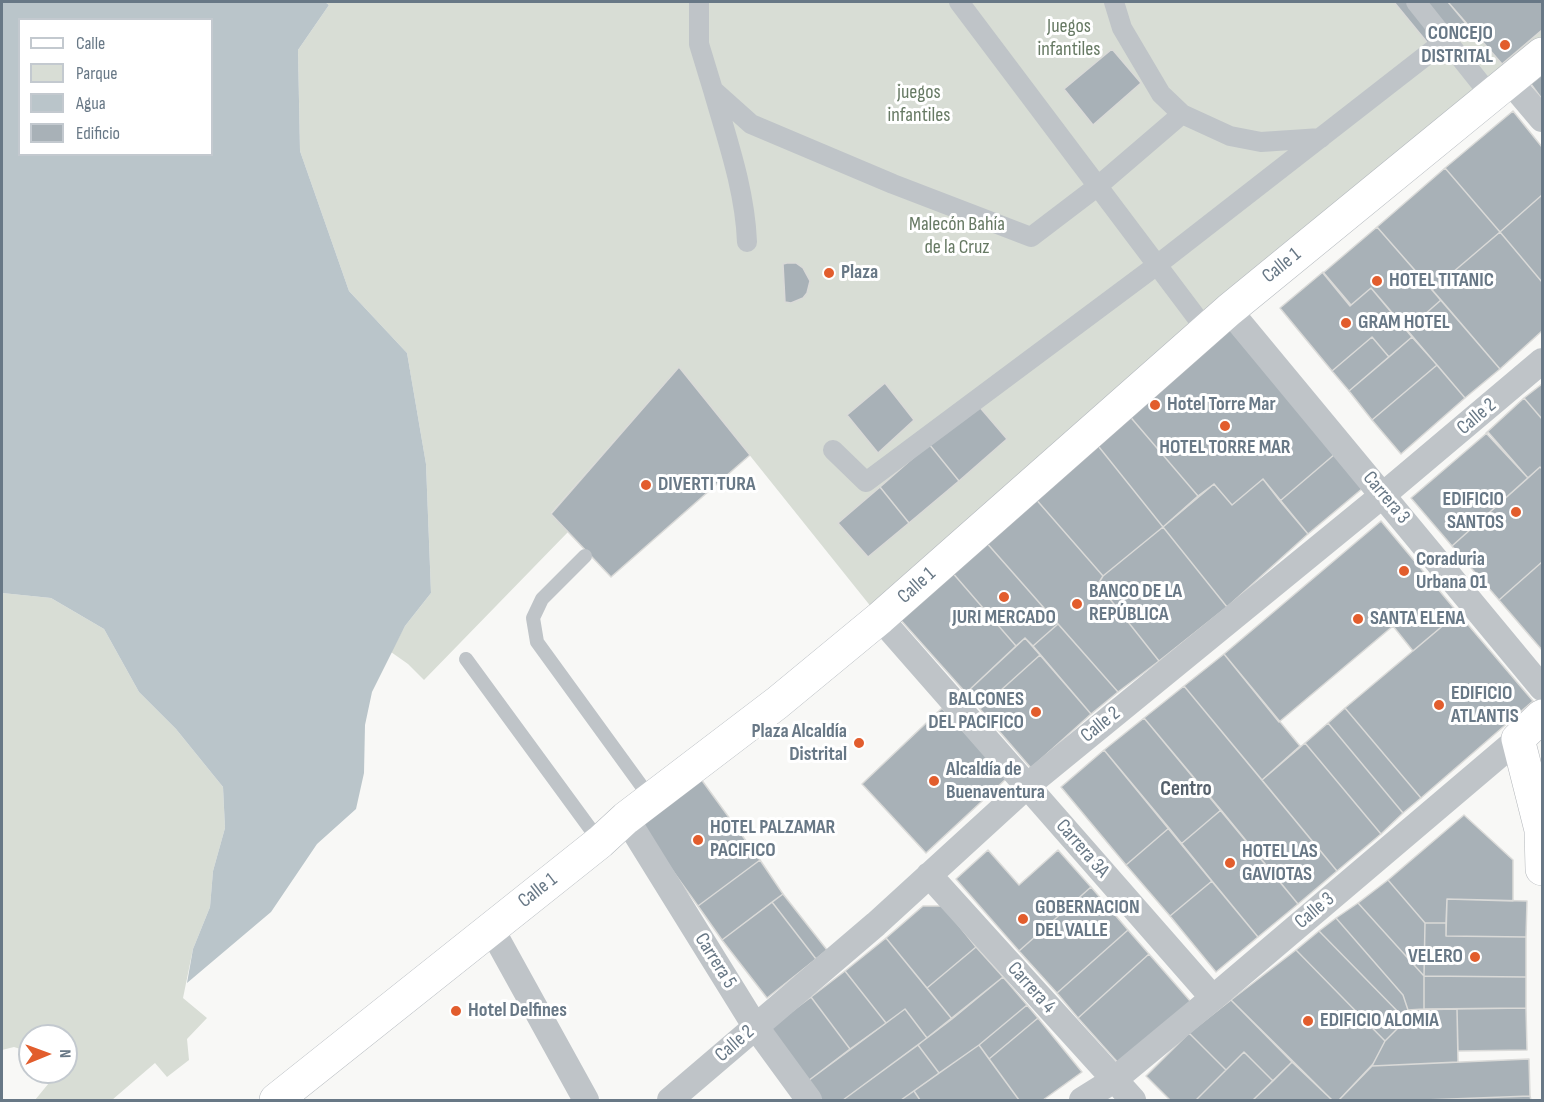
<!DOCTYPE html>
<html>
<head>
<meta charset="utf-8">
<style>
	body { margin:0 }
	#map { position:relative; width:1544px; height:1102px; overflow:hidden; background:#f8f8f6; font-family:"Sofia Sans Condensed",sans-serif }
	canvas { display:block }
	.frame { position:absolute; inset:0; border:3px solid #687886; pointer-events:none }
	.legend { position:absolute; left:18px; top:18px; width:195px; height:138px; box-sizing:border-box; background:#fff; border:2px solid #c3c9cf; margin:0; padding:8px 10px; list-style:none; font-size:18px; color:#687886 }
	.legend li { display:flex; align-items:center; gap:12px; height:30px }
	.legend b { width:30px; border:2px solid #c3c9cf }
	.north { position:absolute; left:18px; top:1024px; width:60px; height:60px; box-sizing:border-box; background:#fff; border:2px solid #c3c9cf; border-radius:50%; rotate:89deg; font-size:16px; font-weight:700; line-height:24px; text-align:center; color:#687886 }
	.north::after { content:''; display:block; margin:auto; width:21px; height:27px; background:#e25d2d; clip-path:polygon(50% 0,100% 100%,50% 72%,0 100%) }
</style>
</head>
<body>
<div id="map">
<canvas width="1544" height="1102"></canvas>
<div class="frame"></div>
<ul class="legend">
<li><b style="height:8px;background:#fff"></b>Calle</li>
<li><b style="height:16px;background:#d8ddd5"></b>Parque</li>
<li><b style="height:16px;background:#bac5ca"></b>Agua</li>
<li><b style="height:16px;background:#a8b1b7"></b>Edificio</li>
</ul>
<div class="north">N</div>
</div>
<script>
const c = document.querySelector('canvas').getContext('2d');
c.lineJoin = 'round';
function fillPath(path, color) { c.fillStyle = color; c.fill(path, 'evenodd'); }
function strokePath(path, color, width, dash) { c.strokeStyle = color; c.lineWidth = width; c.lineCap = dash ? 'butt' : 'round'; c.setLineDash(dash || []); c.stroke(path); }
function label(font, color, halo, rows, align = 'center') {
  c.font = font + ' "Sofia Sans Condensed",sans-serif'; c.lineWidth = 6; c.setLineDash([]); c.textBaseline = 'middle'; c.strokeStyle = halo; c.fillStyle = color; for (const [text, x, y, turn = 0] of rows) {
    c.save(); c.translate(x, y); c.rotate((+turn || 0) * Math.PI / 180); c.textAlign = isNaN(turn) ? turn : align; if (halo) c.strokeText(text, 0, 0); c.fillText(text, 0, 0); c.restore();
  }
}
fillPath(new Path2D(`
	M325 2H1542V54L880 618 679 367 551 513 568 532 424 680 408 664 391 652 405 626 431 593 426 464 407 353 349 291 300 151 298 50 329 5Z
	M2 593 51 598 104 629 139 692 176 729 223 787 225 828 213 871 210 907 193 949 183 998 207 1018 187 1039 189 1060 167 1077 155 1063 112 1100H35L58 1072H66V1036H30V1052L14 1047 2 1050Z`), '#d8ddd5');
fillPath(new Path2D(`
	M2 2H325L329 5 298 50 300 151 349 291 407 353 426 464 431 593 405 626 372 692 365 725 364 773 356 809 317 844 271 912 187 983 193 949 210 907 213 871 225 828 223 787 176 729 139 692 104 629 51 598 2 593ZM20 20H212V154H20Z`), '#bac5ca');
const building = new Path2D(`
	M1394 2H1448L1468 26 1435 52Z
	M1448 2H1542V30L1502 64Z
	M1112 49 1141 83 1093 125 1064 89Z
	M1542 75V99L1531 84Z
	M1513 111 1542 147V195L1500 232 1445 168Z
	M1445 168 1500 232 1432 290 1377 227Z
	M1542 195V282L1500 232Z
	M1377 227 1441 300 1407 330 1371 288 1350 306 1323 273Z
	M1500 232 1542 282V331L1500 369 1432 290Z
	M787 263H796L803 268 810 281 807 293 803 298 791 303 785 302 783 264Z
	M1323 272 1351 305 1371 288 1412 337 1389 357 1372 337 1332 371 1280 308Z
	M1441 300 1500 369 1465 398 1407 330Z
	M1226 325 1335 454 1280 501 1263 479 1232 505 1214 484 1198 496 1127 413Z
	M1372 337 1389 357 1349 391 1332 371Z
	M1412 337 1437 365 1372 420 1349 391Z
	M1437 365 1465 398 1401 454 1372 420Z
	M679 367 750 455 611 577 551 514Z
	M885 383 914 420 878 453 847 415Z
	M1542 384V419L1524 398Z
	M1524 398 1542 419V469L1540 467 1528 478 1486 433Z
	M977 404 1007 439 959 481 929 444Z
	M1127 413 1198 496 1163 527 1095 442Z
	M1488 432 1528 478 1452 546 1411 498Z
	M1095 442 1163 527 1103 576 1034 497Z
	M929 444 959 481 909 523 880 487Z
	M1335 454 1363 488 1308 534 1280 501Z
	M1540 467 1542 469V562L1499 600 1452 546Z
	M1263 479 1308 534 1227 607 1163 527 1214 484 1232 505Z
	M880 487 909 523 868 557 838 523Z
	M1034 497 1103 576 1098 584 1159 661 1118 692 985 541Z
	M1381 521 1458 613 1413 651 1393 626 1279 722 1224 654Z
	M1163 527 1227 607 1159 661 1098 584 1103 576Z
	M985 541 1058 624 1033 646 1025 638 1016 646 951 571Z
	M1542 562V650L1499 600Z
	M951 571 1016 646 966 693 899 618Z
	M1458 613 1533 701 1421 798 1345 708Z
	M1058 624 1118 692 1091 714 1033 646Z
	M1025 638 1040 655 980 709 966 693Z
	M1224 654 1300 746 1262 780 1184 686Z
	M1040 655 1091 714 1031 768 980 709Z
	M1184 686 1337 871 1298 904 1144 718Z
	M942 708 1007 778 926 853 862 784Z
	M1345 708 1421 798 1403 813 1328 723Z
	M1144 718 1221 810 1181 844 1104 750Z
	M1328 723 1403 813 1381 834 1305 743Z
	M1305 743 1381 834 1337 871 1262 780Z
	M1104 750 1169 828 1126 865 1061 787Z
	M698 775 760 860 698 906 636 820Z
	M1221 810 1298 904 1258 937 1181 844Z
	M1464 815 1513 860V901L1447 899 1446 923H1425L1388 880Z
	M1169 828 1212 881 1170 916 1126 865Z
	M988 850 1019 885 1058 850 1091 887 1019 951 956 879Z
	M760 860 783 894 722 940 698 906Z
	M1388 880 1425 923 1424 976 1358 903Z
	M1212 881 1258 937 1216 972 1170 916Z
	M1091 887 1128 930 1057 993 1019 951Z
	M783 894 827 950 816 959 772 902Z
	M1447 899 1527 901 1526 937 1446 936Z
	M772 902 816 959 767 998 722 940Z
	M1358 903 1424 976V1009L1408 1010 1403 995 1336 918Z
	M923 906H943L976 947 927 988 886 938Z
	M1336 918 1403 995 1408 1010 1406 1020 1319 931Z
	M1425 923H1446V936L1526 937V977L1424 976Z
	M1128 930 1149 954 1078 1018 1057 993Z
	M1319 931 1406 1020 1385 1041 1296 950Z
	M886 938 952 1019 927 1038 905 1009 886 1023 845 971Z
	M976 947 1003 977 952 1019 927 988Z
	M1296 950 1385 1041 1373 1064 1339 1100H1332L1231 1000Z
	M1149 954 1191 1002 1121 1066 1078 1018Z
	M845 971 886 1023 850 1049 811 997Z
	M1424 976 1526 977V1008L1424 1009Z
	M1003 977 1027 1005 979 1045 939 1073 918 1045Z
	M811 997 850 1049 808 1081 770 1028Z
	M1231 1000 1292 1062 1273 1081 1244 1052 1226 1070 1189 1033Z
	M1027 1005 1038 1018 989 1059 979 1045Z
	M1526 1008 1527 1050 1458 1051 1457 1009Z
	M905 1009 927 1038 843 1100H822L808 1081Z
	M1457 1009 1458 1062 1372 1066 1385 1041 1406 1020 1408 1010Z
	M1038 1018 1082 1072 1043 1100H1019L989 1059Z
	M1189 1033 1226 1070 1196 1100H1170L1146 1076Z
	M918 1045 939 1073 901 1100H843Z
	M979 1045 1019 1100H920L914 1091Z
	M1244 1052 1273 1081 1253 1100H1196Z
	M1529 1059 1530 1096 1424 1100H1339L1372 1066Z
	M1292 1062 1332 1100H1253Z
	M914 1091 920 1100H901Z
	M1530 1096 1531 1100H1424Z`);
fillPath(building, '#a8b1b7');
strokePath(building, '#dadad8', 1.5);
const secondary = new Path2D(`
	M276 1100 600 842 626 818 777 703 880 618 1229 310 1542 54`);
const trunk = new Path2D(`
	M1542 716 1518 739 1541 830 1542 869`);
strokePath(secondary, '#b4b9be', 34);
strokePath(trunk, '#b3b7bb', 34);
strokePath(new Path2D(`
	M585 556 542 599 533 618 537 642 651 799
	M466 659 600 842`), '#bfc4c8', 14);
strokePath(new Path2D(`
	M699 2V44L713 90 751 124 893 184 1031 237 1098 186 1182 114
	M959 2 1206 330
	M1114 2 1122 28 1161 94 1182 114 1230 136 1261 142 1321 138
	M1416 2 1490 95
	M713 90C727 139 745 190 747 242
	M833 450 866 482 1157 265 1446 40`), '#bfc4c8', 20);
strokePath(new Path2D(`
	M1509 80 1542 119
	M1229 310 1542 688
	M880 618 1213 998
	M626 818 755 1026 809 1100
	M929 875 1133 1100
	M491 928 586 1100
	M670 1100 876 924 1027 786 1383 495 1542 361
	M1082 1100 1114 1080 1213 998 1518 739`), '#bfc4c8', 26);
strokePath(secondary, '#fff', 33);
strokePath(trunk, '#fff', 33);
for (const [x, y, r, color] of [
	[1505,45,6,"#e25d2d"],
	[829,273,6,"#e25d2d"],
	[1377,281,6,"#e25d2d"],
	[1346,323,6,"#e25d2d"],
	[1155,405,6,"#e25d2d"],
	[1225,426,6,"#e25d2d"],
	[646,485,6,"#e25d2d"],
	[1516,512,6,"#e25d2d"],
	[1404,571,6,"#e25d2d"],
	[1004,597,6,"#e25d2d"],
	[1077,604,6,"#e25d2d"],
	[1358,619,6,"#e25d2d"],
	[1439,705,6,"#e25d2d"],
	[1036,712,6,"#e25d2d"],
	[859,743,6,"#e25d2d"],
	[934,781,6,"#e25d2d"],
	[698,840,6,"#e25d2d"],
	[1230,863,6,"#e25d2d"],
	[1023,919,6,"#e25d2d"],
	[1475,957,6,"#e25d2d"],
	[456,1011,6,"#e25d2d"],
	[1308,1021,6,"#e25d2d"]
]) { const dot = new Path2D(); dot.arc(x, y, r, 0, 2 * Math.PI); c.fillStyle = color; c.fill(dot); strokePath(dot, '#fff', 2); }
label('20px', '#667963', '#fff', [
	["Juegos",1069,27],
	["infantiles",1069,50],
	["juegos",919,93],
	["infantiles",919,116],
	["Malecón Bahía",957,225],
	["de la Cruz",957,248]
]);
label('bold 20px', '#687886', '#fff', [
	["CONCEJO",1493,34,"right"],
	["DISTRITAL",1493,57,"right"],
	["Plaza",841,273],
	["HOTEL TITANIC",1389,281],
	["GRAM HOTEL",1358,323],
	["Hotel Torre Mar",1167,405],
	["HOTEL TORRE MAR",1225,448,"center"],
	["DIVERTI TURA",658,485],
	["EDIFICIO",1504,500,"right"],
	["SANTOS",1504,523,"right"],
	["Coraduria",1416,560],
	["Urbana 01",1416,583],
	["BANCO DE LA",1089,592],
	["REPÚBLICA",1089,615],
	["JURI MERCADO",1004,618,"center"],
	["SANTA ELENA",1370,619],
	["EDIFICIO",1451,694],
	["ATLANTIS",1451,717],
	["BALCONES",1024,700,"right"],
	["DEL PACIFICO",1024,723,"right"],
	["Plaza Alcaldía",847,732,"right"],
	["Distrital",847,755,"right"],
	["Alcaldía de",946,770],
	["Buenaventura",946,793],
	["HOTEL PALZAMAR",710,828],
	["PACIFICO",710,851],
	["HOTEL LAS",1242,852],
	["GAVIOTAS",1242,875],
	["GOBERNACION",1035,908],
	["DEL VALLE",1035,931],
	["VELERO",1463,957,"right"],
	["Hotel Delfines",468,1011],
	["EDIFICIO ALOMIA",1320,1021]
], 'left');
label('20px', '#687886', '#fff', [
	["Calle 1",1282,266,-39],
	["Calle 2",1477,417,-40],
	["Carrera 3",1386,498,50],
	["Calle 1",917,586,-42],
	["Calle 2",1101,725,-39],
	["Carrera 3A",1082,849,49],
	["Calle 1",538,891,-38],
	["Calle 3",1315,911,-40],
	["Carrera 5",715,961,58],
	["Carrera 4",1031,988,48],
	["Calle 2",735,1044,-41]
]);
label('bold 21px', '#56616c', '#fff', [
	["Centro",1186,790]
]);
</script>
</body>
</html>
